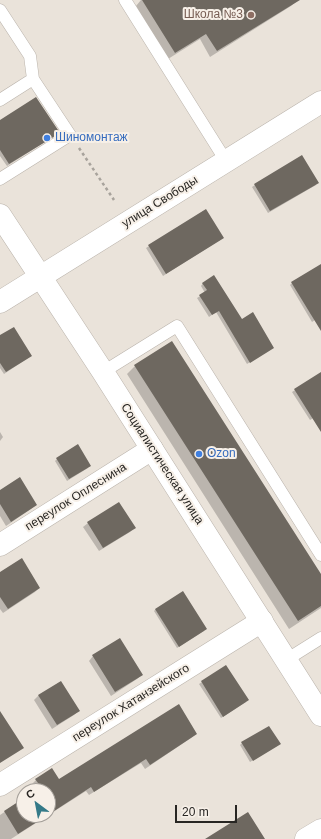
<!DOCTYPE html>
<html>
<head>
<meta charset="utf-8">
<style>
	body { margin:0 }
	#map { position:relative; width:321px; height:839px; overflow:hidden; background:#eae3da; font-family:Helvetica,sans-serif }
	canvas { display:block }
	.north { position:absolute; left:16px; top:783px; width:40px; height:40px; box-sizing:border-box; background:#f7f0e8; border:1px solid #a49f99; border-radius:50%; rotate:328deg; font-size:11px; font-weight:700; line-height:16px; text-align:center; color:#282623 }
	.north::after { content:''; display:block; margin:auto; width:14px; height:18px; background:#357a88; clip-path:polygon(50% 0,100% 100%,50% 72%,0 100%) }
	.scale { position:absolute; left:175px; top:805px; width:62px; height:18px; box-sizing:border-box; border:2px solid #282623; border-top:0; padding-left:5px; font-size:12px; line-height:14px; white-space:nowrap; color:#282623; -webkit-text-stroke:3px #f7f0e8; paint-order:stroke }
</style>
</head>
<body>
<div id="map">
<canvas width="321" height="839"></canvas>
<div class="north">С</div>
<div class="scale">20 m</div>
</div>
<script>
const c = document.querySelector('canvas').getContext('2d');
c.lineJoin = 'round';
function fillPath(path, color) { c.fillStyle = color; c.fill(path, 'evenodd'); }
function strokePath(path, color, width, dash) { c.strokeStyle = color; c.lineWidth = width; c.lineCap = dash ? 'butt' : 'round'; c.setLineDash(dash || []); c.stroke(path); }
function label(font, color, halo, rows, align = 'center') {
  c.font = font + ' Helvetica,sans-serif'; c.lineWidth = 4; c.setLineDash([]); c.textBaseline = 'middle'; c.strokeStyle = halo; c.fillStyle = color; for (const [text, x, y, turn = 0] of rows) {
    c.save(); c.translate(x, y); c.rotate((+turn || 0) * Math.PI / 180); c.textAlign = isNaN(turn) ? turn : align; if (halo) c.strokeText(text, 0, 0); c.fillText(text, 0, 0); c.restore();
  }
}
fillPath(new Path2D(`
	M141 0H298L291 6 210 57 200 39 168 59 136 6Z
	M0 122 56 135 7 166 0 156Z
	M255 185H316L268 213 252 187Z
	M205 210 220 240 163 276 146 248Z
	M321 275V316L312 322 290 285 292 283Z
	M203 283 242 320 273 348 247 364 216 312 209 317 197 298 205 293 201 286Z
	M0 337 31 356 4 374 0 368Z
	M135 366 321 576V608L289 629 127 374Z
	M321 373V413L310 420 292 392Z
	M0 432 3 437 0 441Z
	M57 459 88 468 67 481 55 461Z
	M0 491 36 505 31 509 6 526 0 516Z
	M88 523 134 527 130 532 99 551 83 527Z
	M0 573 39 588 35 592 3 613 0 609Z
	M156 609 204 631 177 648 154 611Z
	M93 656 142 674 137 679 111 696 89 661Z
	M226 666 246 702 221 718 199 684Z
	M60 682 78 711 74 715 52 729 34 700 38 696Z
	M196 734 191 738 145 769 141 763 89 795 86 791 11 839H0V815L24 799V815H48V791H36L32 784 36 780H59Z
	M242 743 277 746 250 762 240 745Z`), '#0003');
fillPath(new Path2D(`
	M142 0H300L217 51 206 34 175 53Z
	M36 97 60 133 9 164 0 150V120Z
	M302 155 319 183 270 211 254 184Z
	M206 209 224 238 166 274 148 245Z
	M321 264V331L291 282Z
	M214 275 242 319 253 312 274 348 250 363 219 311 212 315 199 295 207 290 202 283Z
	M14 327 32 356 6 372 0 363V335Z
	M172 341 321 574V606L298 621 134 365Z
	M321 372V432L294 389Z
	M78 444 91 466 69 479 56 458Z
	M20 477 37 505 11 522 0 504V490Z
	M119 502 136 528 103 548 87 522Z
	M22 558 40 588 8 609 0 597V572Z
	M183 591 207 629 179 647 155 609Z
	M120 638 143 675 115 692 92 655Z
	M226 665 249 700 223 717 201 681Z
	M61 681 80 711 57 725 38 695Z
	M179 704 197 734 150 765 146 759 94 792 91 787 48 815V791H35L41 787 35 779 52 768 59 779Z
	M0 711 24 748 0 763Z
	M269 726 281 744 253 761 241 742Z
	M24 798V815H48L18 834 4 811Z
	M248 812 265 839H205Z`), '#6e6860');
const lane = new Path2D(`
	M125 0 226 161
	M0 10 30 56 33 79 70 135 0 179
	M0 100 33 79
	M103 372 177 326 321 555
	M286 660 321 638`);
const street = new Path2D(`
	M0 545 152 449
	M0 785 262 621
	M306 839 321 830`);
const secondary = new Path2D(`
	M0 215 103 372 321 715
	M0 302 321 102`);
strokePath(lane, '#bab3ab', 13);
strokePath(street, '#bab3ab', 23);
strokePath(secondary, '#bab3ab', 23);
strokePath(new Path2D(`
	M79 148 114 200`), '#a8a39c', 2.5, [3, 3]);
strokePath(lane, '#fff', 12);
strokePath(street, '#fff', 22);
strokePath(secondary, '#fff', 22);
for (const [x, y, r, color] of [
	[251,15,4,"#8d6e63"],
	[47,138,4,"#3f7fe0"],
	[199,454,4,"#3f7fe0"]
]) { const dot = new Path2D(); dot.arc(x, y, r, 0, 2 * Math.PI); c.fillStyle = color; c.fill(dot); strokePath(dot, '#f7f0e8', 1.5); }
label('12px', '#785e54', '#f7f0e8', [
	["Школа №3",243,15]
], 'right');
label('12px', '#366cbe', '#f7f0e8', [
	["Шиномонтаж",55,138],
	["Ozon",207,454]
], 'left');
label('12px', '#282623', '#f7f0e8', [
	["улица Свободы",160,202,-32],
	["Социалистическая улица",162,464,57],
	["переулок Оплеснина",76,497,-32],
	["переулок Хатанзейского",131,703,-32]
]);
</script>
</body>
</html>
